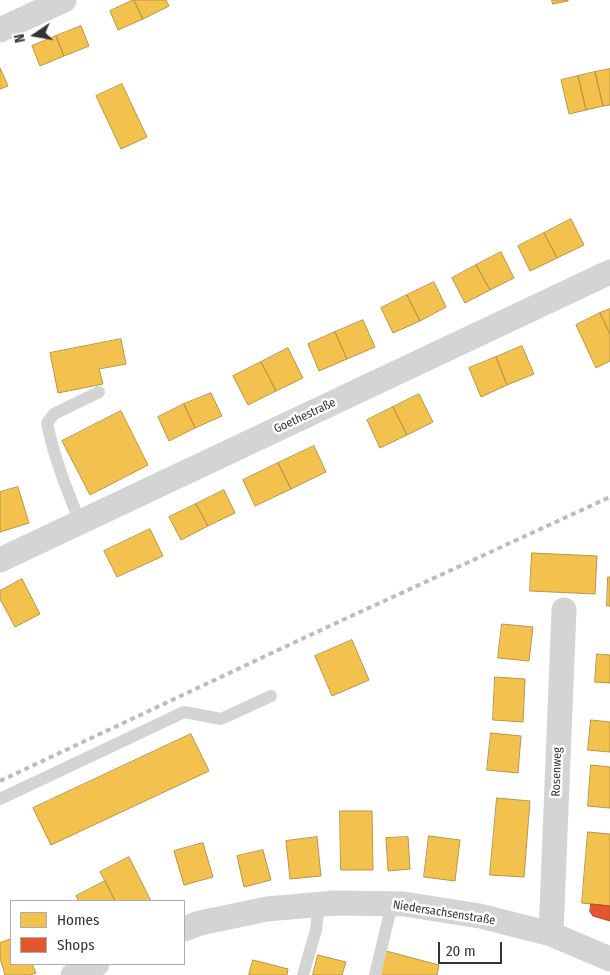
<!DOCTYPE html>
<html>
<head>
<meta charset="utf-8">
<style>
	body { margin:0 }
	#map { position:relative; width:610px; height:975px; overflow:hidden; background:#fff; font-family:"Fira Sans Condensed",sans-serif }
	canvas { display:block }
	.legend { position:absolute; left:10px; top:900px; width:175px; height:65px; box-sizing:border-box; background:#fff; border:1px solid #adadad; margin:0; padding:6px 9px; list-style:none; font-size:15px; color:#333 }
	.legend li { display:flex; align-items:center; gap:10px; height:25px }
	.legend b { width:25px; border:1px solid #adadad }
	.north { position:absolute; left:10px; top:10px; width:50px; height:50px; -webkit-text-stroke:4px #fff; paint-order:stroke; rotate:258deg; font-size:14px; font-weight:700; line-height:20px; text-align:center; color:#333 }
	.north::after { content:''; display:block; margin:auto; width:18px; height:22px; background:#333; clip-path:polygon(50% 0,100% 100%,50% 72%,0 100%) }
	.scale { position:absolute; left:438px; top:942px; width:64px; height:22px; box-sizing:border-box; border:2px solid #333; border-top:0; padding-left:6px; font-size:15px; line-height:18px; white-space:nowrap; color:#333; -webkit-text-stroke:4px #fff; paint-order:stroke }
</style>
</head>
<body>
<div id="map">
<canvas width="610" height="975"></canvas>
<ul class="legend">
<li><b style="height:14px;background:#f2c14e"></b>Homes</li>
<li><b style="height:14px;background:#e4572e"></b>Shops</li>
</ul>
<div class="north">N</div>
<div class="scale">20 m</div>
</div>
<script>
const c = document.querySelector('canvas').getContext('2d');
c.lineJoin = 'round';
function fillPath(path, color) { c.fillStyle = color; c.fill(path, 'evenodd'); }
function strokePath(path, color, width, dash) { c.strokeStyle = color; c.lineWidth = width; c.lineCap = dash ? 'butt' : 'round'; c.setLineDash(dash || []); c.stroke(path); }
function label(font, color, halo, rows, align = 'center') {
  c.font = font + ' "Fira Sans Condensed",sans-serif'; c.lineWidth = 5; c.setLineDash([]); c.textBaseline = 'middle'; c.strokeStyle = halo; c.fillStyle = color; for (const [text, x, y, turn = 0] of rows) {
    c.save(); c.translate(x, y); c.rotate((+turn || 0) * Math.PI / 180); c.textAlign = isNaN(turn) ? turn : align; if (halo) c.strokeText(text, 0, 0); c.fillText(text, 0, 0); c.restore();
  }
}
const homes = new Path2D(`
	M133 0H134L143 19 118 30 110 11Z
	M134 0H166L169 6 143 19Z
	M552 0H568V1L553 4Z
	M81 26 89 46 64 56 56 36Z
	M56 36 64 56 40 66 32 46Z
	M0 68 8 86 0 89Z
	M610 69V105L603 106 595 72Z
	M595 72 603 106 586 110 578 76Z
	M578 76 586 110 569 114 561 80Z
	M122 84 147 137 121 149 96 96Z
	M571 219 584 245 557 258 544 233Z
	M544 233 557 258 530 271 518 246Z
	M501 252 514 278 490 290 476 265Z
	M476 265 490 290 465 303 452 278Z
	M434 282 446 307 420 321 407 295Z
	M407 295 420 321 393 333 381 308Z
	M610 309V334L600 313Z
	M600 313 610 334V361L596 368 576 325Z
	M363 320 375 347 347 359 335 332Z
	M335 332 347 359 319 371 308 344Z
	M121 339 126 364 99 369 103 384 58 393 50 353Z
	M522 346 534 374 507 385 496 357Z
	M288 348 303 378 276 391 261 362Z
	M496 357 507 385 481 397 469 368Z
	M261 362 276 391 248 405 233 376Z
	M211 393 222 416 195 428 184 404Z
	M419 394 433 422 407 435 393 407Z
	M184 404 195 428 169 441 158 417Z
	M393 407 407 435 380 448 367 420Z
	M121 411 148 465 90 495 62 441Z
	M314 446 326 472 291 489 278 463Z
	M278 463 291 489 255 506 243 480Z
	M18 487 29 523 0 532V492Z
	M224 490 235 513 208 526 196 504Z
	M196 504 208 526 181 540 169 517Z
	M150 529 163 556 117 577 104 551Z
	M532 553 597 556 595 594 530 591Z
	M608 577H610V606H607Z
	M22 579 40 614 15 627 0 599V591Z
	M502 624 533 627 529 661 498 658Z
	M352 640 369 680 332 696 315 656Z
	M597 654 610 655V683L595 682Z
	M495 677 525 679 523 722 493 720Z
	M591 720 610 722V752L588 750Z
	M491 733 521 736 518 773 487 770Z
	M191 734 209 771 51 845 33 808Z
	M591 765 610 767V808L588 806Z
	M497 798 530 801 524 877 490 875Z
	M340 811H372L373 870H341Z
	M588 832 610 834V906L582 903Z
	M429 836 460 840 455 881 424 877Z
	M317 837 321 876 290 879 286 841Z
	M408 837 410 869 388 871 386 838Z
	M203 843 213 877 184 885 174 851Z
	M263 850 271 880 244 887 237 856Z
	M129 857 151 901H115L105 881 100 872Z
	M105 881 115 901H79L76 896Z
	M11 939V964H32L36 973 30 975H5L0 958V943Z
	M386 951 439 965 437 975H380Z
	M318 955 346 962 342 975H313Z
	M253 960 288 969 287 975H249Z`);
fillPath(homes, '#f2c14e');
strokePath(homes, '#b99646', 1);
const shops = new Path2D(`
	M591 904 610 906V921L593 916 590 912Z`);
fillPath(shops, '#e4572e');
strokePath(shops, '#af4c30', 1);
strokePath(new Path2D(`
	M80 522C67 490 54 458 47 423L54 414 99 392
	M0 799 184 712 221 719 271 696
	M303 975 316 930 319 904
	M375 975 392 904`), '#d4d4d4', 12);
strokePath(new Path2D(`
	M0 30 64 0
	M0 560 610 272
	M184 929 200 923 267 909 335 903 404 904 480 916 551 934 610 959
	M551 934 564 610
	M73 975 97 964`), '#d4d4d4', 25);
strokePath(new Path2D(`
	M0 781 308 636 610 497`), '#bdbdbd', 4, [5, 4]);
label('12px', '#333', '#fff', [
	["Goethestraße",305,416,-25],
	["Rosenweg",557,772,-88],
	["Niedersachsenstraße",444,913,9]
]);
</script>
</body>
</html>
